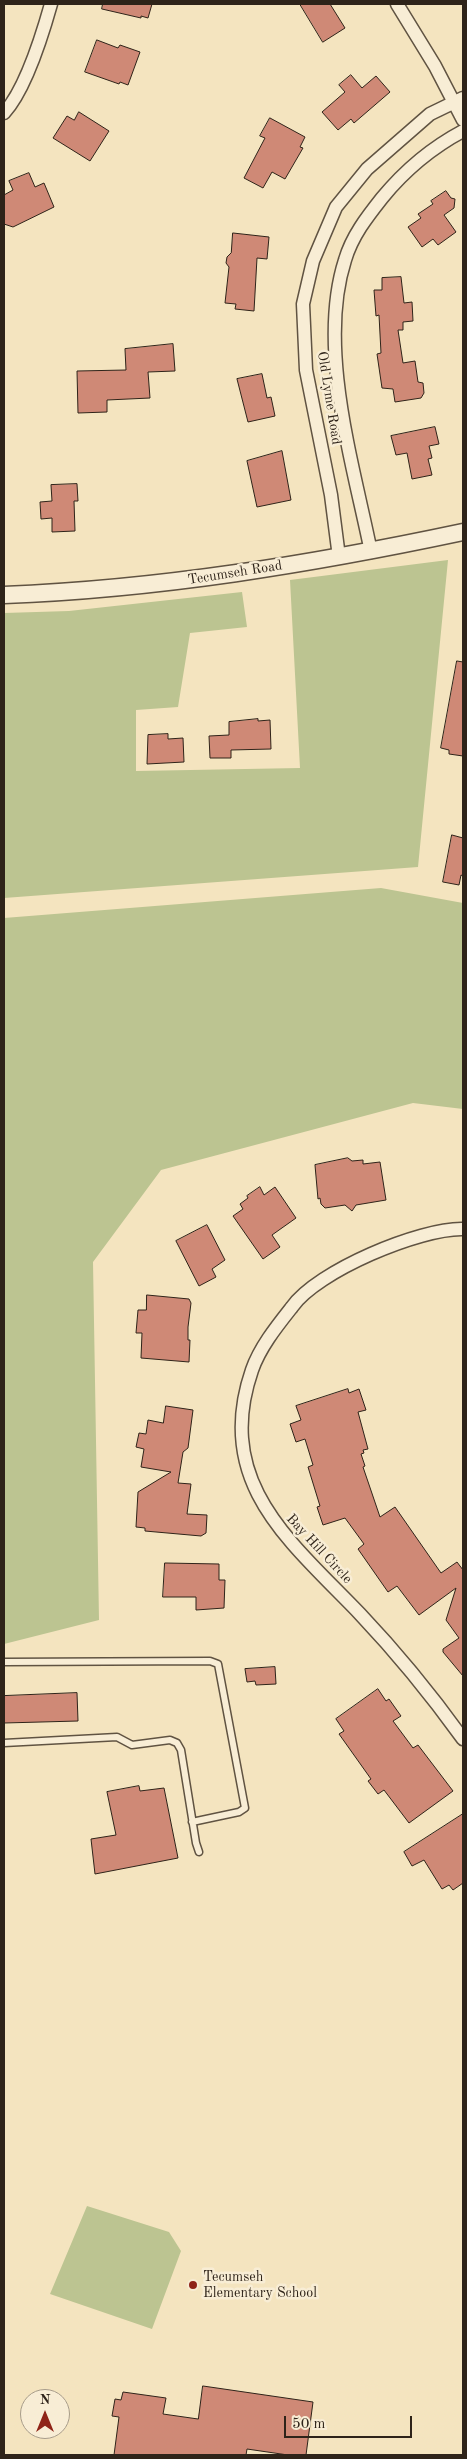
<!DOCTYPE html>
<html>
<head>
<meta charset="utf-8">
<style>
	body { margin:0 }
	#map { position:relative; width:467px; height:2459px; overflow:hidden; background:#f4e4bf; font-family:"Old Standard TT",serif }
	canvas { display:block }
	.frame { position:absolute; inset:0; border:5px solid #2e2319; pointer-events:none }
	.north { position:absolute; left:20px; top:2389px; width:50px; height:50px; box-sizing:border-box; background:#f8edd5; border:1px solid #a79c8a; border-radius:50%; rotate:0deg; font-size:14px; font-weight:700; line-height:20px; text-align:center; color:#2e2319 }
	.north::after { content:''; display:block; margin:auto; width:18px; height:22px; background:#8f2418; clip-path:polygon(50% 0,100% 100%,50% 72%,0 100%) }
	.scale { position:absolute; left:284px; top:2416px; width:128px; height:22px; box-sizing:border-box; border:2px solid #2e2319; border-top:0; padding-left:6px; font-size:15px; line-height:18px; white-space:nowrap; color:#2e2319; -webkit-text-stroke:4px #f8edd5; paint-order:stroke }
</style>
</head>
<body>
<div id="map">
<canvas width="467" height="2459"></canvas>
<div class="frame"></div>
<div class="north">N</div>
<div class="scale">50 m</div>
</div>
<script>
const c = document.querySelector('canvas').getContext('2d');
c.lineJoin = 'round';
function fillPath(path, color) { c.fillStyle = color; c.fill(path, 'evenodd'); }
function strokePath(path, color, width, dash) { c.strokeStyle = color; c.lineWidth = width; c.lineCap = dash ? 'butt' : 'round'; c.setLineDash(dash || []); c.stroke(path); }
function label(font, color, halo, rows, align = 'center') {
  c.font = font + ' "Old Standard TT",serif'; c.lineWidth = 5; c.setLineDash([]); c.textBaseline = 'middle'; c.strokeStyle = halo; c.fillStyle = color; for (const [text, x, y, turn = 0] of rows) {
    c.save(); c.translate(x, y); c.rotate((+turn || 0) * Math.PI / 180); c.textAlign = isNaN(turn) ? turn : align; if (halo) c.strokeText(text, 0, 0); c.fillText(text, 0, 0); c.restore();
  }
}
fillPath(new Path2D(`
	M448 560 418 867 4 898V613L69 611 242 592 247 627 190 633 178 707 136 710V771L300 768 290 580Z
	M381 888 463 903V1109L413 1103 161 1170 93 1262 99 1620 4 1644V918Z
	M87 2206 169 2232 181 2251 152 2329 50 2294Z`), '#bcc491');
const building = new Path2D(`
	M103 4H152L148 18 141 16V18L102 9Z
	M300 4H330L345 28 323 42Z
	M97 40 118 48 120 45 140 52 128 85 120 82 119 84 85 72Z
	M351 75 362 88 376 76 390 92 354 123 351 119 338 130 322 112 345 92 339 85Z
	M79 112 109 131 90 161 53 138 67 116 74 120Z
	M270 118 305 137 300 147 303 148 285 179 272 172 263 188 244 178 265 138 260 136Z
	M29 173 35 187 44 183 54 207 13 227 4 224V195L13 190 9 181Z
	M446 191 451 198 455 199 454 208 444 215 456 232 438 245 433 239 422 247 408 227 421 218 418 214 433 204 431 201Z
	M233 233 269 237 267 259 257 258 254 311 235 309 236 304 225 303 229 267 226 263 227 257 231 253Z
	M401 277 404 303 412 302 413 321 403 322V330H398L403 363 415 361 418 382 423 383 424 393 421 398 395 402 393 389 382 388 377 354 381 353 379 315 376 316 374 290H382V278Z
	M173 344 175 371 148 372 150 398 107 400V412L78 413 77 371 126 370 125 349Z
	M262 374 267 398 271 397 275 416 248 422 237 379Z
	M435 427 439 444 429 446 432 458 428 459 432 475 412 479 407 453 396 455 391 436Z
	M282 451 291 500 257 507 247 461Z
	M77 484 78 501H74L75 531 52 532V518L41 519 40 502 52 501 51 485Z
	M457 661 463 662V756L449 754V750L441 748Z
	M258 719V721L270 720 271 749 231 750V758H210L209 736 229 735V722Z
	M168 734V739L183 738 184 762 147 764 148 735Z
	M452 835 463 838V876L461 875 459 885 443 882Z
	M348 1158 352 1161 363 1160V1164L380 1162 386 1200 356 1205 352 1211 345 1205 325 1208 321 1204 320 1198 318 1199 315 1165Z
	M260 1187 264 1195 275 1187 296 1218 272 1235 280 1247 263 1259 233 1216 243 1209 240 1204 248 1198 247 1196Z
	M207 1225 225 1260 212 1269 216 1277 199 1286 176 1241Z
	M147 1295 189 1299 191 1303 188 1327V1340H190L189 1362 141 1358 142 1333H136L138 1310H146Z
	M348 1389 349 1393 359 1389 366 1410 358 1412 368 1449 363 1450 364 1453 361 1454 365 1466 363 1467 380 1517 395 1507 441 1573 457 1562 463 1570V1676L443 1652V1649L459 1638 446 1620 456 1588 419 1615 397 1586 388 1592 358 1549 364 1544 345 1518 323 1525 317 1507 320 1506 308 1467 313 1465 305 1439 296 1442 290 1424 301 1420 296 1406Z
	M166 1406 193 1410 188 1448 183 1452 178 1483 191 1484 187 1514 207 1515 206 1533 201 1536 145 1531V1528L136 1527 138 1492 171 1472 141 1467 144 1449 136 1447 139 1433 146 1434 148 1420 163 1423Z
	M165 1563 219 1564V1580H225L224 1608 196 1610V1597H163Z
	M275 1667 276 1684 256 1685 255 1681 247 1682 245 1669Z
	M378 1689 386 1701 389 1699 401 1716 393 1721 413 1748 418 1745 453 1791 409 1823 384 1790 378 1794 368 1781 371 1779 339 1734 344 1731 336 1719Z
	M77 1693 78 1721 4 1723V1696Z
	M139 1786 140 1791 164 1788 178 1858 95 1874 91 1839 116 1835 107 1792Z
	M463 1814V1883L453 1890 449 1885 442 1889 424 1860 412 1866 404 1852Z
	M203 2386 313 2402 306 2455H288L247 2449 246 2455H114L119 2417 112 2416 115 2399 121 2400 123 2392 166 2398 163 2414 198 2419Z`);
fillPath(building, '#cf8976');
strokePath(building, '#2e2319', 1);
const service = new Path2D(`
	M4 1662 210 1661 218 1664 245 1808 239 1812 192 1822
	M4 1743 117 1737 132 1745 170 1740 177 1743 181 1750 196 1843 199 1852`);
const minor = new Path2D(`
	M397 4 435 66 463 120
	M4 113C26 89 42 36 51 4
	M371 552C353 463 317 347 345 260 352 236 367 217 382 198 405 170 431 148 463 131
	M339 557 331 495 306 370 303 304 313 261 336 207 367 169 430 114 463 98
	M463 1229C420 1228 317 1271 292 1307 277 1326 260 1347 252 1370 213 1483 291 1542 360 1614 397 1653 432 1696 463 1739`);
const tertiary = new Path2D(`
	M4 595C159 589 312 564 463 532`);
strokePath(service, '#605342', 9);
strokePath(minor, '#605342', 15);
strokePath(tertiary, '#605342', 19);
strokePath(service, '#f8edd5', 6);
strokePath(minor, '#f8edd5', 12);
strokePath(tertiary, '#f8edd5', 16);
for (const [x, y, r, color] of [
	[193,2285,5,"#8f2418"]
]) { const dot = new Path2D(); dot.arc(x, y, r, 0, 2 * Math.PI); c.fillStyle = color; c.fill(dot); strokePath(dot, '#f8edd5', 2); }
label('14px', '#2e2319', '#f8edd5', [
	["Old Lyme Road",329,398,81],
	["Tecumseh Road",235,573,-9],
	["Bay Hill Circle",319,1549,47]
]);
label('14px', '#2e2319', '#f8edd5', [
	["Tecumseh",203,2277],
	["Elementary School",203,2293]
], 'left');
</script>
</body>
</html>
